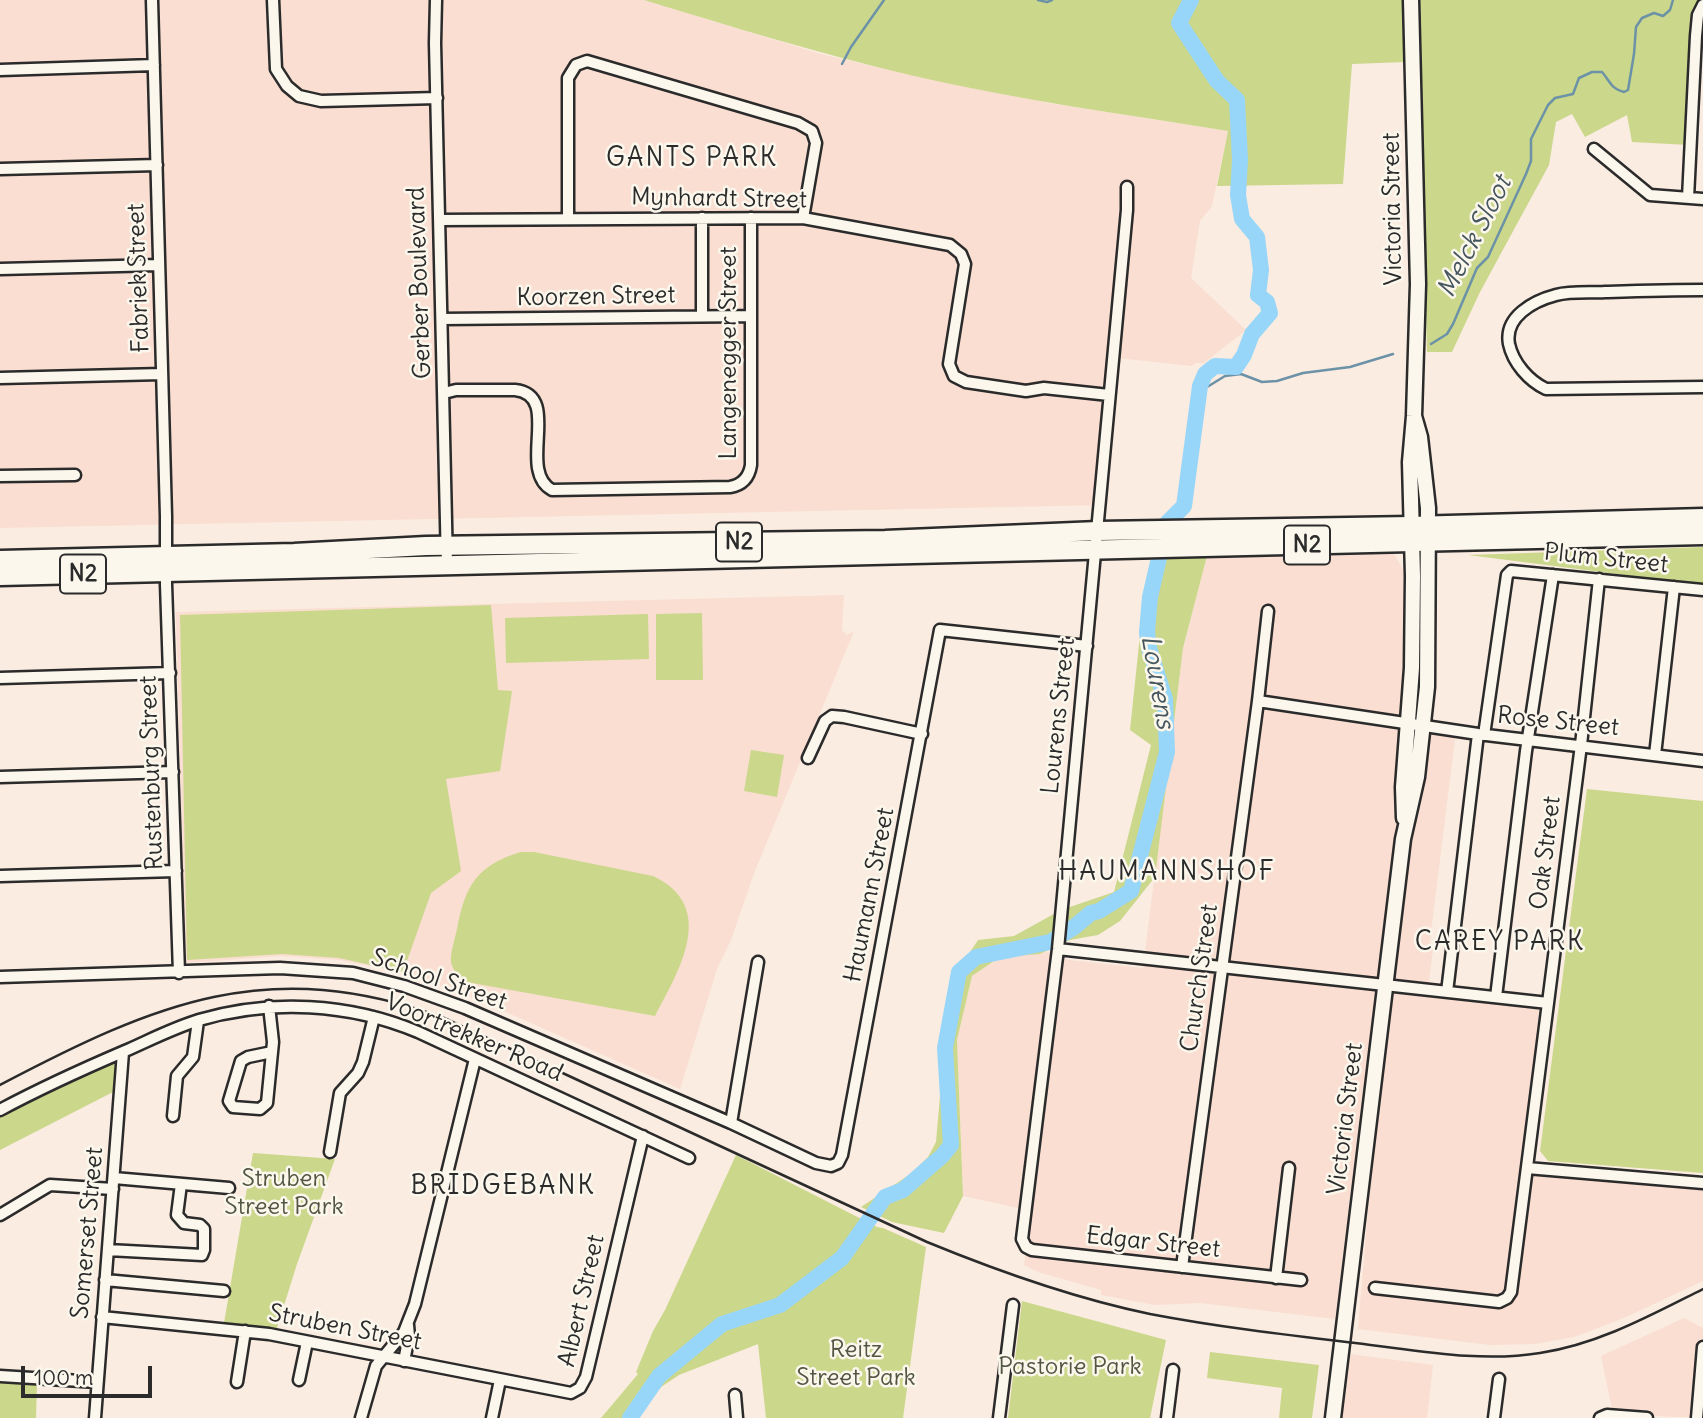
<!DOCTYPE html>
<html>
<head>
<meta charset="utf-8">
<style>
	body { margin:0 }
	#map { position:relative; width:1703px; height:1418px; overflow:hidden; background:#faece0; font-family:Delius,sans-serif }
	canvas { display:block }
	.scale { position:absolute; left:21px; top:1366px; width:131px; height:32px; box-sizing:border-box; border:4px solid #2b2b2b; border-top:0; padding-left:9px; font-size:21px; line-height:24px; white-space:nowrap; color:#2b2b2b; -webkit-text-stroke:5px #fbf7ec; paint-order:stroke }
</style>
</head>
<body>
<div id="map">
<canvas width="1703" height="1418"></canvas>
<div class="scale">100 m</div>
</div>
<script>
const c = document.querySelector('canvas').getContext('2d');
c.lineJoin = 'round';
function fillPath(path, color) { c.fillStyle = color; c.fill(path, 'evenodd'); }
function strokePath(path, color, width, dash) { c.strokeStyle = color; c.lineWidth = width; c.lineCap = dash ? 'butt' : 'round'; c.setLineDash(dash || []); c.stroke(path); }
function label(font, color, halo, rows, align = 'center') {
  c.font = font + ' Delius,sans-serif'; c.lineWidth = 5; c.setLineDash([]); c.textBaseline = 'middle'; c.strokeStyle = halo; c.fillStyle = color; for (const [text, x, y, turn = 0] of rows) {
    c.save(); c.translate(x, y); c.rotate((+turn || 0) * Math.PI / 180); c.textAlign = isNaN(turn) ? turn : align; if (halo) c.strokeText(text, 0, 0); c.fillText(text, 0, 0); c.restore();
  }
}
fillPath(new Path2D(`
	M0 0H644L821 54 915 76 1048 103 1228 131 1212 206 1200 221 1191 278 1246 330 1204 363H1196L1192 366 1118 358 1104 505 0 528Z
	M1381 549 1395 555 1403 570 1405 701 1403 724 1456 731 1429 948 1433 949 1428 991 1546 1006 1527 1168 1703 1183V1281L1624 1318 1574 1337 1535 1344 1490 1345 1358 1329 1387 986 1376 985 1335 1319 1200 1303 1155 1305 1101 1295V1290L1038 1272 1024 1265 1032 1211 963 1196 957 1040 972 976 1001 957 1047 952 1069 960 1143 968 1183 648 1207 556Z
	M844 595 842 630 847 635 854 631 753 876 731 940 717 969 680 1089 472 997 400 972 340 960 281 956 185 963 176 612Z
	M1684 1318 1703 1328V1418L1613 1414 1601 1356Z
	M1342 1353 1433 1365 1427 1418H1333Z`), '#f9ded1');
fillPath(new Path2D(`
	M644 0H1405L1406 62 1352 64 1343 184 1217 186 1228 131C1123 114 1018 100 914 76 823 55 733 27 644 0Z
	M1419 0H1703L1689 145 1632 142 1627 115 1585 137 1572 114 1556 122 1549 165 1480 292 1452 352H1427Z
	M1703 547V585L1468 555Z
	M1207 556 1183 648 1155 877 1120 921 1098 935 1070 940 1040 954 1000 957 972 976 957 1040 963 1196 944 1233 892 1222 861 1207 912 1173 928 1157 936 1142 940 1096V1040L954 976 978 940 1014 936 1061 910 1114 892 1151 745 1130 730 1145 587 1148 586 1152 557Z
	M491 605 498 690 512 691 500 771 446 779 461 871 431 893 403 972 339 958 282 954 187 960 180 615Z
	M702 613 703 680H656V614Z
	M648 614 649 659 506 663 505 618Z
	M751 750 784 755 777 797 744 791Z
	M1587 789 1703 801V1173L1548 1161 1540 1151Z
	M521 852H534L653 876C719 907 678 972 655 1016L461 981C458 976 452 968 451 962 450 953 455 939 457 929 465 886 477 865 521 852Z
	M112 1061 117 1068 115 1091 0 1150V1115L107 1062Z
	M253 1153 335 1159 297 1264 276 1331 224 1323Z
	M736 1155 877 1227 883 1228 926 1247 903 1418H766L758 1344 679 1375 661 1387 634 1418H601L638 1374 636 1372 653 1331 665 1310Z
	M1022 1301 1166 1340 1150 1418H1008Z
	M1210 1352 1319 1365 1312 1418H1279L1282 1388 1207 1378Z
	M0 1380 37 1383 36 1418H0Z`), '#cbd78b');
strokePath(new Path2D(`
	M1038 0 1047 2 1052 0
	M842 64 851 47 884 0
	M1431 344 1447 334 1453 324 1477 268 1488 257 1526 174 1531 161V139L1548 105 1555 98 1573 94 1579 78 1592 72H1602C1610 81 1611 89 1624 92L1628 90 1634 54 1636 27 1642 18 1654 13 1663 16 1670 10 1673 0
	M1199 392 1225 376 1241 374 1262 382 1277 381 1303 373 1350 367 1393 354`), '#6c92a7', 2.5);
strokePath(new Path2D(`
	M630 1418 659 1376 722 1324 780 1305 842 1258 885 1197 903 1190 942 1156 951 1145 945 1048 959 972 976 957 1050 942 1073 928 1091 913 1099 911 1131 891 1167 752 1165 699 1149 648 1147 632 1150 597 1167 523 1184 506 1200 386 1205 374 1215 366 1236 367 1244 355 1252 334 1270 313 1267 302 1258 295 1261 270 1257 237 1242 219 1238 195 1240 160 1237 100 1217 81 1179 23 1191 0`), '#98d6f9', 16);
const street = new Path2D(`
	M152 0 166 516V584L179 973
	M273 0 276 69 287 86 299 96 321 101 437 98
	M436 0 435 43 447 565
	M0 70 154 65
	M1594 149 1650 195 1703 199
	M0 169 157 165
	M1127 187V210L1058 949 1022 1239 1026 1247 1032 1250 1301 1280
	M1688 198 1696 36 1698 15 1703 5
	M702 218V316
	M568 219V78L576 65 587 61 798 123 812 131 816 143 803 218
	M440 220 803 218 950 245 961 254 965 264 949 364 954 376 966 382 1026 391 1044 388 1109 395
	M0 269 159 265
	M1703 290C1670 290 1638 291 1605 292 1590 293 1571 291 1556 295 1533 301 1504 317 1509 344 1513 363 1529 381 1546 389L1703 387
	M442 319 751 316
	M0 378 162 374
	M444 393 456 390H515C563 395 516 470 552 490L730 487C742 485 749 478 751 465V218
	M0 476 75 475
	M0 678 170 673
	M1258 701 1478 734 1703 761
	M1484 735 1507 575 1511 571 1703 590
	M1655 755 1674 587
	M808 758 825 721 832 716 844 717 922 734
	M0 777 173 772
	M0 876 176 871
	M1058 949 1548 1003
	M0 977 280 968 353 973 404 986 465 1008 731 1123 816 1163 831 1166 838 1163 842 1155 940 630 1087 646
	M1447 992 1478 734
	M1496 997 1526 751 1553 575
	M269 1006 273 1042 267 1103 260 1109 233 1107 229 1101 241 1061 248 1057 272 1052
	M0 1110C41 1088 83 1069 125 1051 150 1040 173 1028 199 1020 271 999 349 1003 418 1032L689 1158
	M173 1116 177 1076 193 1057 198 1021
	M731 1123 758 962
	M330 1152 340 1093 358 1073 363 1062 374 1017
	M1527 1168 1703 1183
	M114 1178 229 1188
	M0 1215 50 1185 113 1189
	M108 1250 202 1255 204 1250V1229L200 1225 184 1223 177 1215 181 1184
	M1182 1267 1258 701 1268 611
	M1276 1278 1289 1168
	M105 1280 224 1291
	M1375 1288 1499 1302 1507 1298 1511 1292 1581 745 1599 579
	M102 1317 269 1334 571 1393 580 1388 586 1377 643 1136
	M404 1361 409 1336 408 1325
	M0 1376 97 1382
	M299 1380 307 1342
	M237 1382 245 1331
	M735 1395 737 1418
	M95 1418 123 1052
	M361 1418 376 1366 404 1332 415 1304 475 1059
	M492 1418 500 1380
	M999 1418 1013 1305
	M1167 1418 1173 1370
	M1494 1418 1499 1379
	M1600 1418 1607 1415 1647 1418
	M1697 1418 1703 1347`);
const secondary = new Path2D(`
	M1404 818 1403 787 1412 668 1413 576 1410 462 1414 416 1418 284 1411 0
	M1333 1418 1403 839 1417 777 1427 687 1428 508 1420 437 1414 416`);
const highway = new Path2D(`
	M0 560 294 553 426 546 885 540 1098 531 1411 526 1703 518
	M0 576 1703 535`);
strokePath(street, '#2b2b2b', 15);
strokePath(secondary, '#2b2b2b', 19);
strokePath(highway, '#2b2b2b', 23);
strokePath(street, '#fbf7ec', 10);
strokePath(secondary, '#fbf7ec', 14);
strokePath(highway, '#fbf7ec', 18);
strokePath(new Path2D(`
	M0 1085C156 1003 269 954 444 1018L927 1242C1000 1272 1073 1298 1150 1314 1218 1327 1287 1335 1355 1343 1416 1350 1479 1363 1540 1353 1599 1344 1651 1315 1703 1289`), '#2b2b2b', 2.5);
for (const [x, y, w] of [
	[739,542,46],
	[1307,545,46],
	[83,574,46]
]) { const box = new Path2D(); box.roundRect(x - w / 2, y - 19.5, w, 39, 5); c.fillStyle = '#fbf7ec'; c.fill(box); strokePath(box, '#2b2b2b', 2); }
label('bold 23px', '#2b2b2b', null, [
	["N2",739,542],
	["N2",1307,545],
	["N2",83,574]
]);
label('24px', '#2b2b2b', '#fbf7ec', [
	["Mynhardt Street",719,199,1],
	["Victoria Street",1393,209,-91],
	["Fabriek Street",139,278,-92],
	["Gerber Boulevard",420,283,-92],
	["Koorzen Street",596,297,-1],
	["Langenegger Street",729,353,-90],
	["Plum Street",1606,559,6],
	["Lourens Street",1059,716,-84],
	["Rose Street",1558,722,6],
	["Rustenburg Street",152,773,-92],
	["Oak Street",1546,853,-83],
	["Haumann Street",870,895,-79],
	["Church Street",1200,978,-82],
	["School Street",439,980,19],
	["Voortrekker Road",474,1038,23],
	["Victoria Street",1346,1119,-83],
	["Somerset Street",88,1233,-85],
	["Edgar Street",1153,1243,6],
	["Albert Street",582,1301,-77],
	["Struben Street",345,1328,11]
]);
label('24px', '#535643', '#fbf7ec', [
	["Struben",284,1179],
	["Street Park",284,1207],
	["Reitz",856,1350],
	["Street Park",856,1378],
	["Pastorie Park",1070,1367]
]);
c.letterSpacing = '2px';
label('26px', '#2b2b2b', '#fbf7ec', [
	["GANTS PARK",692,159],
	["HAUMANNSHOF",1167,873],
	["CAREY PARK",1500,943],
	["BRIDGEBANK",503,1187]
]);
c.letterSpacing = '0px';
label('italic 26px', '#46565e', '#fbf7ec', [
	["Melck Sloot",1475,237,-63],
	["Lourens",1157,682,80]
]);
</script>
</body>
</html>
